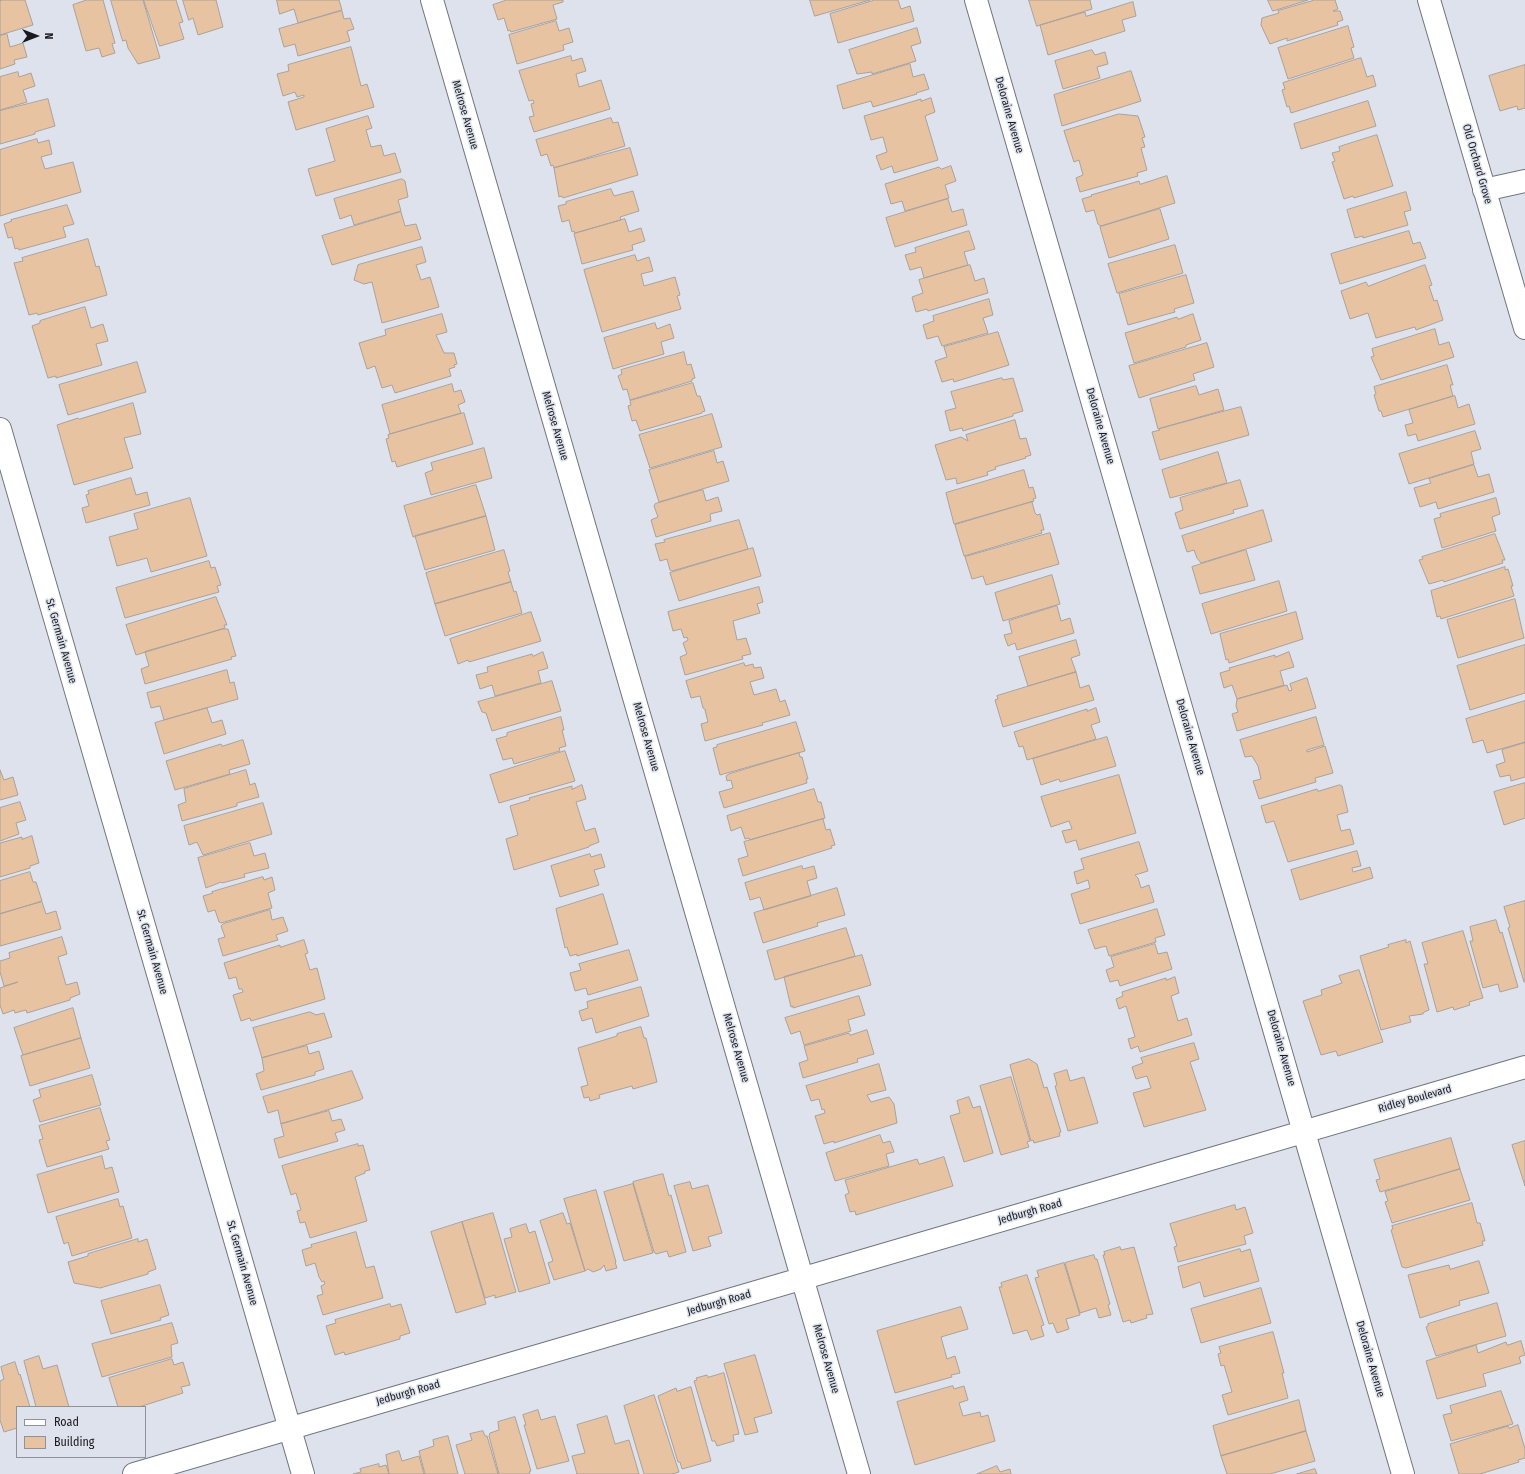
<!DOCTYPE html>
<html>
<head>
<meta charset="utf-8">
<style>
	body { margin:0 }
	#map { position:relative; width:1525px; height:1474px; overflow:hidden; background:#dde2ec; font-family:"Fira Sans Condensed",sans-serif }
	canvas { display:block }
	.legend { position:absolute; left:16px; top:1406px; width:130px; height:52px; box-sizing:border-box; background:#dde2ec; border:1px solid #8e9299; margin:0; padding:5px 7px; list-style:none; font-size:12px; color:#181a1d }
	.legend li { display:flex; align-items:center; gap:8px; height:20px }
	.legend b { width:20px; border:1px solid #8e9299 }
	.north { position:absolute; left:16px; top:16px; width:40px; height:40px; -webkit-text-stroke:3px #dde2ec; paint-order:stroke; rotate:90deg; font-size:11px; font-weight:700; line-height:16px; text-align:center; color:#181a1d }
	.north::after { content:''; display:block; margin:auto; width:14px; height:18px; background:#181a1d; clip-path:polygon(50% 0,100% 100%,50% 72%,0 100%) }
</style>
</head>
<body>
<div id="map">
<canvas width="1525" height="1474"></canvas>
<ul class="legend">
<li><b style="height:5px;background:#fff"></b>Road</li>
<li><b style="height:11px;background:#e7c3a2"></b>Building</li>
</ul>
<div class="north">N</div>
</div>
<script>
const c = document.querySelector('canvas').getContext('2d');
c.lineJoin = 'round';
function fillPath(path, color) { c.fillStyle = color; c.fill(path, 'evenodd'); }
function strokePath(path, color, width, dash) { c.strokeStyle = color; c.lineWidth = width; c.lineCap = dash ? 'butt' : 'round'; c.setLineDash(dash || []); c.stroke(path); }
function label(font, color, halo, rows, align = 'center') {
  c.font = font + ' "Fira Sans Condensed",sans-serif'; c.lineWidth = 3; c.setLineDash([]); c.textBaseline = 'middle'; c.strokeStyle = halo; c.fillStyle = color; for (const [text, x, y, turn = 0] of rows) {
    c.save(); c.translate(x, y); c.rotate((+turn || 0) * Math.PI / 180); c.textAlign = isNaN(turn) ? turn : align; if (halo) c.strokeText(text, 0, 0); c.fillText(text, 0, 0); c.restore();
  }
}
const building = new Path2D(`
	M4 0H25L33 25 0 35V1Z
	M87 0H103L115 43 112 44 115 53 102 57 99 48 86 51 73 5Z
	M111 0H143L160 58 138 64 128 48 126 40 123 41Z
	M144 0H176L183 22 179 23 184 39 160 46Z
	M183 0H216L223 27 198 35 193 18 189 20Z
	M277 0H339L342 10 298 23 294 9 280 14Z
	M507 0H563V2L553 5 557 19 511 32 510 30 508 31 504 18 498 20 493 5Z
	M810 0H870L815 16Z
	M875 0H898L901 9 910 6 914 21 838 43 830 14Z
	M1029 0H1090L1092 9 1037 26Z
	M1268 0H1308L1273 11Z
	M1315 0H1335L1338 9 1333 11H1340L1343 20 1337 22 1338 25 1287 41V38L1270 44 1261 25 1262 18 1279 13 1278 11Z
	M1133 2 1136 16 1122 20 1125 31 1048 55 1040 25 1085 12 1086 16Z
	M342 11 344 19 350 18 354 29 347 31 350 41 298 56 295 44 284 47 279 29Z
	M556 21 559 31 569 28 573 42 563 45 564 50 517 64 509 35Z
	M1348 26 1354 47 1351 48 1354 58 1288 79 1278 48Z
	M917 28 921 43 911 46 916 61 872 74V72L857 74 849 50Z
	M7 34 10 47 23 43 27 57 14 60 15 64 0 69V36Z
	M351 47 361 86 367 84 374 107 296 130 288 102 304 97V95L297 97 295 92 283 96 277 74 289 71 288 65Z
	M1092 50 1095 55 1105 52 1108 64 1097 67 1100 78 1063 89 1055 61Z
	M571 56 572 61 582 58 586 71 576 74 579 87 601 80 610 109 534 132 529 117 534 116 531 104 534 103 533 100 529 101 519 71Z
	M1361 58 1367 77 1373 75 1376 86 1291 113 1289 106 1287 107 1282 90 1285 89 1283 83Z
	M910 64 913 77 924 74 929 89 916 93 917 94 873 107 871 101 843 109 837 86Z
	M1525 65V108L1518 110 1517 106 1500 111 1489 76Z
	M1131 71 1141 101 1062 126 1054 95Z
	M18 72 19 77 31 73 35 86 23 90 27 102 0 110V77Z
	M931 98 935 112 925 116 938 160 894 173 892 166 881 170 876 156 887 152 883 137 871 140 864 116 921 99V101Z
	M48 99 55 126 35 132V134L0 144V111Z
	M1368 101 1376 126 1301 149 1294 124Z
	M1119 114 1138 116 1145 137 1142 138 1145 147 1141 148 1147 170 1137 173 1138 176 1080 192 1076 178 1083 175 1079 160 1074 162 1064 131Z
	M368 116 372 128 366 130 371 147 381 145 384 156 395 153 401 172 316 196 308 169 335 161 326 129Z
	M611 118 613 123 618 122 625 146 554 168 553 165 551 166 547 154 541 156 536 140Z
	M1377 135 1393 186 1354 198 1353 196 1344 199 1332 162 1335 161 1332 153 1340 151 1339 147Z
	M37 139 38 143 49 140 52 154 41 157 45 169 73 162 81 192 0 216V150Z
	M630 148 638 175 563 198 562 196 559 197 554 168Z
	M951 166 956 181 945 185 949 198 905 211 902 201 891 204 885 184 939 167 941 169Z
	M1167 176 1175 203 1101 226 1098 224 1094 210 1086 212 1082 199 1092 196 1091 195 1139 181 1140 184Z
	M402 179 405 181 408 197 398 200 401 211 354 225 351 215 340 219 334 199Z
	M611 189 614 196 633 191 639 211 620 217 621 220 575 233 574 231 572 232 569 220 562 222 558 206 566 204V202Z
	M1406 192 1411 210 1404 212 1408 225 1363 238V236L1355 238 1347 210Z
	M948 199 952 212 963 209 967 225 895 247 886 218Z
	M67 205 74 224 63 227 66 237 19 250 18 248 15 249 12 237 8 238 4 224 12 221 11 220Z
	M1160 209 1169 239 1109 258 1100 227Z
	M401 212 405 226 416 224 421 239 332 265 322 236Z
	M625 219 629 232 641 228 645 241 632 245 633 250 582 264 574 234Z
	M969 231 975 249 964 252 968 265 924 278 921 267 910 270 905 255 916 252 915 248Z
	M1409 231 1413 244 1420 242 1426 258 1340 284 1331 254Z
	M88 239 96 267 99 266 107 295 38 315 37 313 29 315 14 263 23 261 22 258Z
	M1175 245 1183 273 1117 293 1108 264Z
	M422 247 426 262 416 265 421 280 430 277 439 307 382 323 372 282 364 284 354 280 358 265Z
	M635 255 637 261 649 257 653 271 641 274 644 286 675 277 680 295 677 296 681 309 602 332 584 270Z
	M970 265 975 281 984 278 988 293 928 311 927 309 916 312 912 297 923 293 919 280Z
	M1425 265 1432 285 1429 286 1434 301 1437 300 1443 320 1416 330 1415 327 1376 338 1368 313 1350 319 1341 291 1366 282 1368 286Z
	M1186 275 1194 303 1174 309 1175 312 1128 325 1119 294Z
	M989 299 993 315 983 318 988 333 942 346 938 336 927 339 923 325 934 321 933 316Z
	M85 307 91 328 103 324 108 341 96 344 102 365 56 378V376L48 378 32 326 40 323V321Z
	M442 314 447 332 436 335 444 353H454L457 364 454 365 455 367 449 369 451 376 395 393 392 385 382 388 375 366 367 369 359 343 386 335 385 330Z
	M1193 314 1201 340 1186 345V347L1134 363 1125 333 1177 317 1178 319Z
	M655 323 657 329 670 324 674 338 661 342 664 354 613 369 604 338Z
	M1435 329 1439 345 1449 342 1454 357 1381 380 1371 357 1374 356 1372 349Z
	M998 332 1009 365 954 382 953 379 942 382 935 361 947 357 944 347Z
	M1207 343 1214 367 1193 374 1195 380 1139 398 1129 366Z
	M684 352 687 365 691 364 695 378 692 379V381L630 400 627 389 623 390 618 376 622 374 621 370Z
	M137 362 146 392 68 415 59 385Z
	M1447 365 1453 385H1450L1453 396 1383 417 1381 411H1379L1374 395 1376 394 1374 387Z
	M1002 378 1003 380 1013 378 1023 411 1013 414V416L963 431 962 428 950 431 945 411 956 408 951 392Z
	M693 383 697 396H700L705 411 702 412V413L640 431 636 420 632 421 628 406 631 405 630 401Z
	M452 384 454 392 461 390 465 402 458 405 461 413 390 434 382 405Z
	M1196 386 1199 395 1218 389 1224 410 1158 429 1150 399Z
	M1455 396 1458 408 1469 404 1475 424 1418 441 1416 434 1408 436 1405 425 1413 423 1409 410Z
	M133 403 141 434 124 438 133 468 74 485 57 425 78 418 79 419Z
	M1241 407 1249 435 1160 460 1152 432 1160 430 1159 429Z
	M464 413 473 444 397 467 395 461 392 462 386 439 389 438 388 435Z
	M712 414 722 447 650 468 639 435Z
	M1015 420 1020 439 1026 438 1031 455 1025 457 1026 458 995 467 996 469 987 472 988 475 957 484 956 478 946 480 935 445 961 437 968 441 966 435Z
	M1475 431 1481 449 1471 452 1474 464 1409 484 1399 454Z
	M484 448 492 478 431 495 425 473 433 470 431 463Z
	M714 451 717 463 723 461 729 481 659 502 649 470Z
	M1218 452 1227 483 1170 498 1162 470Z
	M1474 465 1478 477 1489 474 1494 492 1438 509 1436 502 1420 507 1414 488 1431 483 1429 479Z
	M1024 470 1029 488 1033 487 1036 498 1033 499 1034 501 954 524 946 493Z
	M131 478 136 495 147 492 150 505 86 523 82 508 89 506 86 495 89 494 88 491Z
	M1240 480 1248 506 1233 510 1234 513 1180 529 1175 513 1183 510 1180 498Z
	M476 485 486 516 413 537 404 506Z
	M703 490 706 501 718 497 722 511 710 514 711 521 656 537 651 520 658 517 654 506 655 504Z
	M190 498 207 556 151 572 147 558 117 566 109 537 138 529 134 514Z
	M1496 498 1500 514 1492 517 1496 531 1442 548 1434 519 1441 517 1440 514Z
	M1032 502 1035 513 1037 515 1040 514 1044 530H1041L1042 533 964 556 955 525Z
	M1263 510 1272 541 1201 563 1197 558 1194 550 1187 552 1182 536Z
	M486 516 495 550 425 570 415 536Z
	M739 520 748 549 672 571 670 570 667 559 660 561 655 544 665 542 664 540Z
	M1050 533 1059 564 986 585 983 576 972 579 965 557Z
	M1495 534 1505 560H1502L1503 563 1444 582 1443 580 1429 584 1419 560 1423 559 1422 557Z
	M753 548 761 576 679 601 670 573Z
	M504 550 510 571 508 572 511 582 435 604 426 573Z
	M1246 550 1255 580 1200 594 1192 567Z
	M209 561 211 568 215 567 221 585 217 586 219 592 125 618 116 588Z
	M1505 567V570L1508 569 1513 586H1511L1514 596 1441 619 1440 616 1437 617 1431 591Z
	M1052 575 1060 604 1003 621 995 593Z
	M1279 581 1287 611 1211 634 1202 604Z
	M511 582 514 592 516 591 522 613 445 636 435 604Z
	M759 587 763 602 757 604 760 613 733 621 737 640 746 638 751 654 742 656 743 659 685 675 680 657 687 654 683 643 688 640 687 637 684 638 681 629 673 631 668 612Z
	M216 597 227 625H224L225 628 136 655 126 625Z
	M1515 599 1524 638 1458 658 1447 620Z
	M1057 606 1061 621 1070 618 1074 633 1017 650 1015 643 1008 646 1004 635 1012 633 1009 621Z
	M531 612 541 641 469 662 468 660 458 664 450 639Z
	M1296 612 1303 639 1229 663 1228 659 1226 660 1220 634Z
	M223 629H228L236 656 231 657 232 659 145 684 141 669 149 666 145 652Z
	M1076 640 1080 655 1071 658 1076 672 1028 686 1019 657Z
	M1525 645V693L1470 710 1457 666Z
	M543 652 548 668 538 671 541 683 495 696 492 685 480 689 476 675 488 672 487 667 532 654 533 656Z
	M1289 652 1294 667 1280 671 1284 685 1237 699 1232 685 1224 688 1220 673 1230 670 1229 668 1275 655V657Z
	M744 663 745 666 753 664 754 668 761 667 764 678 750 682 754 695 776 689 780 702 785 700 790 715 762 723 763 725 705 741 701 724 708 722 705 710H706L703 708 700 696 691 698 686 681Z
	M227 670 230 683 234 682 238 699 164 720 160 706 151 708 147 693Z
	M1076 672 1080 688 1089 685 1094 700 1003 727 995 700 998 699 997 696Z
	M1307 678 1316 708 1237 731 1232 714 1238 712 1236 706 1237 699 1287 685 1289 691 1292 690 1290 684Z
	M552 681 561 711 492 731 486 713 482 712 478 702Z
	M1525 701V742L1487 753 1483 740 1473 743 1466 719Z
	M207 708 212 723 222 720 226 734 164 754 155 723Z
	M1096 708 1100 722 1091 725 1096 739 1027 760 1023 746 1019 747 1014 732 1087 709V711Z
	M561 717 564 730H562L566 746 559 748 560 751 514 764 512 758 503 760 496 739 507 736V733Z
	M1316 717 1324 745 1307 750V752L1325 746 1333 773 1315 778 1316 782 1259 799 1253 781 1261 779 1258 766 1252 756 1245 757 1240 740Z
	M796 722 805 751 720 775 713 748 717 747V745Z
	M1107 737 1116 766 1060 782 1059 779 1041 785 1033 759Z
	M243 740 250 764 229 770 230 774 175 790 166 761 221 744 222 746Z
	M1525 743V777L1511 781 1510 775 1500 777 1496 765 1505 762 1502 750Z
	M565 751 575 781 499 803 490 775Z
	M799 753 800 757H802L808 779H806L807 783 724 808 719 792 733 788 731 780 727 781 726 776 729 774Z
	M0 770 4 780 13 777 18 795 0 800Z
	M246 770 250 785 255 783 259 797 237 803V806L182 821 178 805 186 802 184 789Z
	M1119 775 1136 833 1079 850 1076 840 1066 843 1062 831 1072 829 1069 821 1051 827 1041 797Z
	M1525 783V818L1504 825 1494 792Z
	M582 785 586 799 576 802 585 831 595 828 599 842 589 846V847L514 870 506 839 518 835 510 806 530 800 529 798 572 786V789Z
	M1340 785 1342 786 1348 812 1337 815 1341 831 1350 829 1354 844 1288 862 1274 821 1266 823 1261 806 1317 789 1318 791Z
	M814 789 818 802H821L825 818 750 840 749 838 745 839 741 827 731 831 727 816Z
	M20 802 26 820 16 823 19 834 0 841V808Z
	M263 803 272 834 203 855 197 842 189 845 184 826Z
	M823 819 826 830 830 829 835 845 831 846 832 848 743 876 738 859 748 856 744 842Z
	M32 836 39 863 30 866V868L0 877V843L22 837V839Z
	M1139 842 1148 871 1135 875 1138 878 1141 888 1149 885 1154 902 1080 924 1071 894 1090 888 1088 880 1077 884 1074 872 1084 869 1081 859Z
	M250 843 254 856 265 853 269 868 244 874 245 877 222 883 221 882 206 888 198 858Z
	M1357 851 1361 866 1352 868 1353 872 1370 867 1373 878 1300 900 1291 870Z
	M590 854 591 857 601 854 605 867 594 870 599 885 560 897 551 866Z
	M802 866 803 869 814 866 817 878 807 881 811 896 764 910 760 897 750 900 745 883Z
	M30 872 33 882H36L42 901 0 914V881Z
	M263 877 264 880 272 877 275 890 268 893 272 908 221 923 219 922 215 910 208 912 203 896 213 893 212 892Z
	M837 888 845 915 817 923 818 926 763 943 754 913Z
	M603 894 618 944 577 956V954L570 956 567 947 565 948 556 909Z
	M1525 901V982H1524L1508 928 1510 927 1504 907Z
	M42 902 46 914 56 911 61 929 0 946V914Z
	M1157 909 1165 935 1155 938 1156 942 1109 956 1106 946 1095 949 1088 930Z
	M270 910 272 920 283 917 288 931 276 935 278 940 223 956 218 939 225 937 221 926 223 924Z
	M1496 920 1500 933 1502 932 1518 987 1500 992 1498 984 1483 988 1470 941H1473L1470 927Z
	M846 928 855 956 775 980 767 951Z
	M1463 931 1483 998 1469 1002 1470 1005 1454 1010 1453 1007 1437 1012 1424 964H1428L1422 943Z
	M62 937 67 954 58 957 66 985 77 982 80 994 70 998V1000L27 1013 26 1010 15 1013 14 1010 3 1014 0 1005V988L18 982 4 986 0 972V961L10 958 9 953Z
	M304 940 308 953 305 954 310 970 317 968 325 999 251 1021 250 1018 241 1021 233 995 243 992 242 989H239L236 977 229 979 224 963 280 945V947Z
	M1406 940V943L1410 941 1429 1010 1424 1012 1423 1014 1409 1016 1411 1022 1381 1030 1360 956 1389 947 1388 945Z
	M1155 944 1158 954 1167 952 1172 969 1120 986 1118 980 1110 982 1106 970 1114 967 1111 957Z
	M629 950 638 980 588 995 586 988 575 991 570 973 581 970 579 964Z
	M862 955 871 985 793 1008V1006L791 1007 784 977Z
	M1359 970 1383 1042 1338 1056 1336 1051 1321 1055 1303 1001 1322 995 1321 990 1342 983 1339 976Z
	M1175 977 1179 993 1171 996 1178 1021 1187 1018 1192 1035 1140 1052 1138 1046 1131 1049 1128 1039 1135 1037 1126 1006 1119 1009 1116 999 1123 996 1122 992 1166 978V980Z
	M641 987 649 1016 596 1033 592 1018 582 1021 579 1011 588 1008 587 1002Z
	M859 996 865 1015 848 1020 851 1031 804 1045 800 1031 791 1034 785 1018Z
	M73 1008 81 1038 23 1055 14 1028Z
	M310 1012 316 1015 324 1013 332 1037 262 1058 253 1028Z
	M641 1027 644 1038H646L657 1082 633 1089 632 1086 599 1095 600 1098 590 1101 589 1097 584 1098 581 1087 588 1085 578 1048 617 1036V1034Z
	M867 1030 874 1054 857 1059 858 1062 803 1078 799 1063 808 1060 804 1046 849 1033 850 1035Z
	M81 1038 90 1068 30 1086 21 1056Z
	M1194 1043 1199 1059 1190 1062 1206 1110 1144 1127 1133 1093 1151 1088 1147 1076 1136 1079 1132 1067 1143 1063 1141 1058Z
	M307 1046 309 1054 319 1051 324 1069 315 1072V1075L261 1090 256 1074 264 1071 262 1058Z
	M1029 1059 1037 1064 1044 1088 1047 1087 1061 1132 1059 1133 1060 1136 1034 1143 1033 1140 1031 1141 1010 1065Z
	M879 1064 886 1090 867 1095 871 1102 889 1097 894 1104 897 1123 834 1143V1141L824 1144 815 1116 825 1113 824 1109 822 1110 819 1099 811 1101 806 1086Z
	M1067 1070 1070 1081 1084 1077 1098 1123 1068 1131 1055 1086 1057 1085 1054 1074Z
	M352 1071 363 1098 360 1100 281 1124 278 1110 268 1113 263 1097Z
	M92 1075 101 1105 40 1122 33 1100 41 1097 39 1090Z
	M1011 1077 1030 1141 1027 1142 1029 1147 1001 1155 980 1086Z
	M969 1097 973 1108 980 1106 993 1153 964 1162 950 1116 960 1113 957 1101Z
	M100 1108 110 1140 106 1141 109 1149 47 1167 39 1140 43 1139 39 1126Z
	M329 1111 332 1121 341 1119 345 1130 335 1133 338 1141 279 1158 274 1139 284 1136 281 1124Z
	M880 1135 883 1143 890 1141 894 1152 886 1154 889 1166 835 1181 826 1153Z
	M1451 1138 1460 1169 1380 1192 1376 1180 1380 1179 1374 1160Z
	M1525 1141V1186L1512 1145Z
	M358 1144V1146L363 1145 370 1170 365 1171V1173L355 1177 367 1221 310 1238 305 1222 300 1223 297 1211 301 1210 296 1193 291 1195 282 1166Z
	M102 1156 105 1169 112 1167 119 1192 48 1213 37 1175Z
	M944 1157 953 1186 856 1215 855 1211 850 1212 845 1195 849 1193 845 1180 917 1159 919 1164Z
	M1460 1169 1470 1200 1392 1223 1385 1202 1388 1201 1385 1192Z
	M663 1174 669 1196 671 1195 686 1252 669 1257 667 1251 656 1254 654 1252 633 1182Z
	M690 1182 692 1189 708 1185 722 1233 708 1237 711 1246 693 1251 674 1186Z
	M633 1184 653 1253 624 1261 604 1192Z
	M596 1190 616 1262H615L617 1268 606 1271 604 1265 601 1269 593 1272 588 1269 585 1271 564 1199Z
	M118 1199 120 1207 123 1206 132 1238 72 1256 68 1242 64 1244 56 1217Z
	M1472 1203 1477 1223H1480L1485 1241H1482L1483 1245 1406 1268 1402 1267 1391 1230 1393 1229 1392 1226Z
	M1235 1205 1236 1210 1245 1207 1253 1233 1244 1236 1246 1244 1178 1262 1174 1247 1177 1246 1170 1224Z
	M493 1213 516 1292 495 1298V1295L485 1298 462 1222Z
	M563 1213 567 1224 570 1223 585 1271 554 1280 548 1263 553 1261 540 1221Z
	M462 1222 486 1304 456 1313 431 1232Z
	M526 1224 529 1233 535 1231 550 1283 519 1292 504 1239 512 1237 510 1229Z
	M356 1232 366 1268 374 1266 383 1298 323 1315 317 1296 323 1294 321 1286 325 1284 324 1281 322 1282 319 1277 315 1263 306 1266 302 1250 312 1247 311 1245Z
	M138 1239V1242L147 1239 156 1269 148 1272V1274L100 1288 74 1283 68 1262 88 1256V1254Z
	M1120 1247 1121 1250 1134 1247 1153 1314 1146 1315 1147 1318 1131 1323 1130 1320 1123 1322 1103 1255H1105L1104 1252Z
	M1240 1249 1241 1252 1250 1249 1259 1281 1204 1297 1200 1282 1183 1288 1178 1267Z
	M1094 1255 1095 1259H1097L1110 1304 1108 1305 1111 1315 1099 1318 1096 1308 1080 1313 1065 1263Z
	M1479 1261 1489 1293 1459 1301 1460 1305 1420 1318 1408 1275 1449 1265 1450 1269Z
	M1064 1263 1080 1315 1066 1319 1069 1329 1057 1333 1053 1323 1049 1324 1035 1278 1039 1277 1037 1271Z
	M1027 1275 1044 1325 1041 1326 1044 1336 1031 1340 1027 1330 1013 1334 999 1287H1002L1001 1283Z
	M160 1285 169 1315 160 1318 161 1320 111 1334 101 1301Z
	M1261 1288 1271 1323 1201 1343 1191 1309Z
	M1497 1303 1506 1336 1436 1356 1426 1327 1428 1326V1324Z
	M390 1304 391 1307 401 1304 410 1333 400 1336V1339L345 1355 344 1352 335 1355 326 1326 336 1323 335 1320Z
	M961 1307 968 1329 941 1337 947 1359 955 1356 960 1373 951 1375 952 1377 895 1393 877 1331Z
	M172 1323 178 1343 171 1345 172 1357 102 1377 92 1344Z
	M1273 1332 1284 1373H1282L1288 1398 1228 1415 1222 1395 1232 1392 1224 1365 1221 1366 1218 1354 1221 1353 1219 1347Z
	M1521 1341 1525 1355 1519 1357 1521 1363 1483 1374 1486 1386 1437 1399 1426 1361 1476 1345 1478 1353 1506 1342 1507 1345Z
	M755 1355 772 1413 754 1418 758 1432 745 1435 724 1364Z
	M39 1356 43 1369 57 1365 69 1407H36L24 1361Z
	M172 1359 174 1365 183 1362 190 1385 181 1387 183 1393 139 1407H118L109 1378Z
	M15 1362 19 1375 20 1374 30 1407H17V1428L4 1432 0 1420V1381L4 1379 1 1367Z
	M724 1373 739 1434 733 1435 734 1441 717 1446 715 1441H712L694 1381 697 1380 696 1378 707 1375 708 1377Z
	M953 1386 954 1389 964 1386 968 1400 959 1403 963 1416 980 1412 981 1417 988 1415 995 1441 915 1465 897 1402Z
	M691 1387 711 1461 682 1469 680 1462H678L658 1396 676 1388 677 1391Z
	M1501 1391 1513 1424 1451 1441 1443 1415 1452 1413 1450 1406Z
	M654 1395 679 1472 672 1474H644L624 1406Z
	M1299 1400 1306 1431 1221 1456 1213 1426Z
	M538 1410 541 1420 555 1416 569 1461 537 1469 524 1425H526L523 1415Z
	M607 1416 615 1444 629 1440 639 1474H577L572 1456 585 1453 577 1425Z
	M515 1417 531 1471 529 1472 530 1474H499L489 1436 490 1433 499 1430 498 1422Z
	M1518 1425 1525 1449V1458L1518 1460 1519 1462 1480 1474H1459L1450 1444 1508 1426 1509 1428Z
	M483 1431 485 1436H487L498 1474H465L456 1445 472 1440 470 1434Z
	M1306 1431 1315 1461 1270 1474H1227L1221 1456Z
	M448 1436 458 1474H425L419 1451 434 1446 433 1440Z
	M399 1451 402 1461 419 1456 424 1474H389L386 1455Z
	M379 1464V1467L386 1465 389 1474H353L361 1472 360 1469Z
	M997 1466 1000 1472 1010 1469 1011 1474H977Z
	M1315 1469 1317 1474H1297Z`);
fillPath(building, '#e7c3a2');
strokePath(building, '#aaa19a', 1);
const minor = new Path2D(`
	M432 0 859 1474
	M976 0 1403 1474
	M1429 0 1525 328
	M1484 190 1525 181
	M0 429 303 1474
	M134 1474 1525 1067`);
strokePath(minor, '#70757e', 24);
strokePath(minor, '#fff', 22);
label('11px', '#181a1d', '#dde2ec', [
	["Melrose Avenue",465,115,74],
	["Deloraine Avenue",1009,115,74],
	["Old Orchard Grove",1477,164,74],
	["Melrose Avenue",555,426,74],
	["Deloraine Avenue",1100,426,74],
	["St. Germain Avenue",61,641,74],
	["Melrose Avenue",646,737,74],
	["Deloraine Avenue",1190,737,74],
	["St. Germain Avenue",152,952,74],
	["Melrose Avenue",736,1048,74],
	["Deloraine Avenue",1281,1048,74],
	["Ridley Boulevard",1415,1099,-16],
	["Jedburgh Road",1030,1212,-16],
	["St. Germain Avenue",242,1263,74],
	["Jedburgh Road",719,1303,-16],
	["Melrose Avenue",826,1359,74],
	["Deloraine Avenue",1370,1359,74],
	["Jedburgh Road",408,1393,-16]
]);
</script>
</body>
</html>
